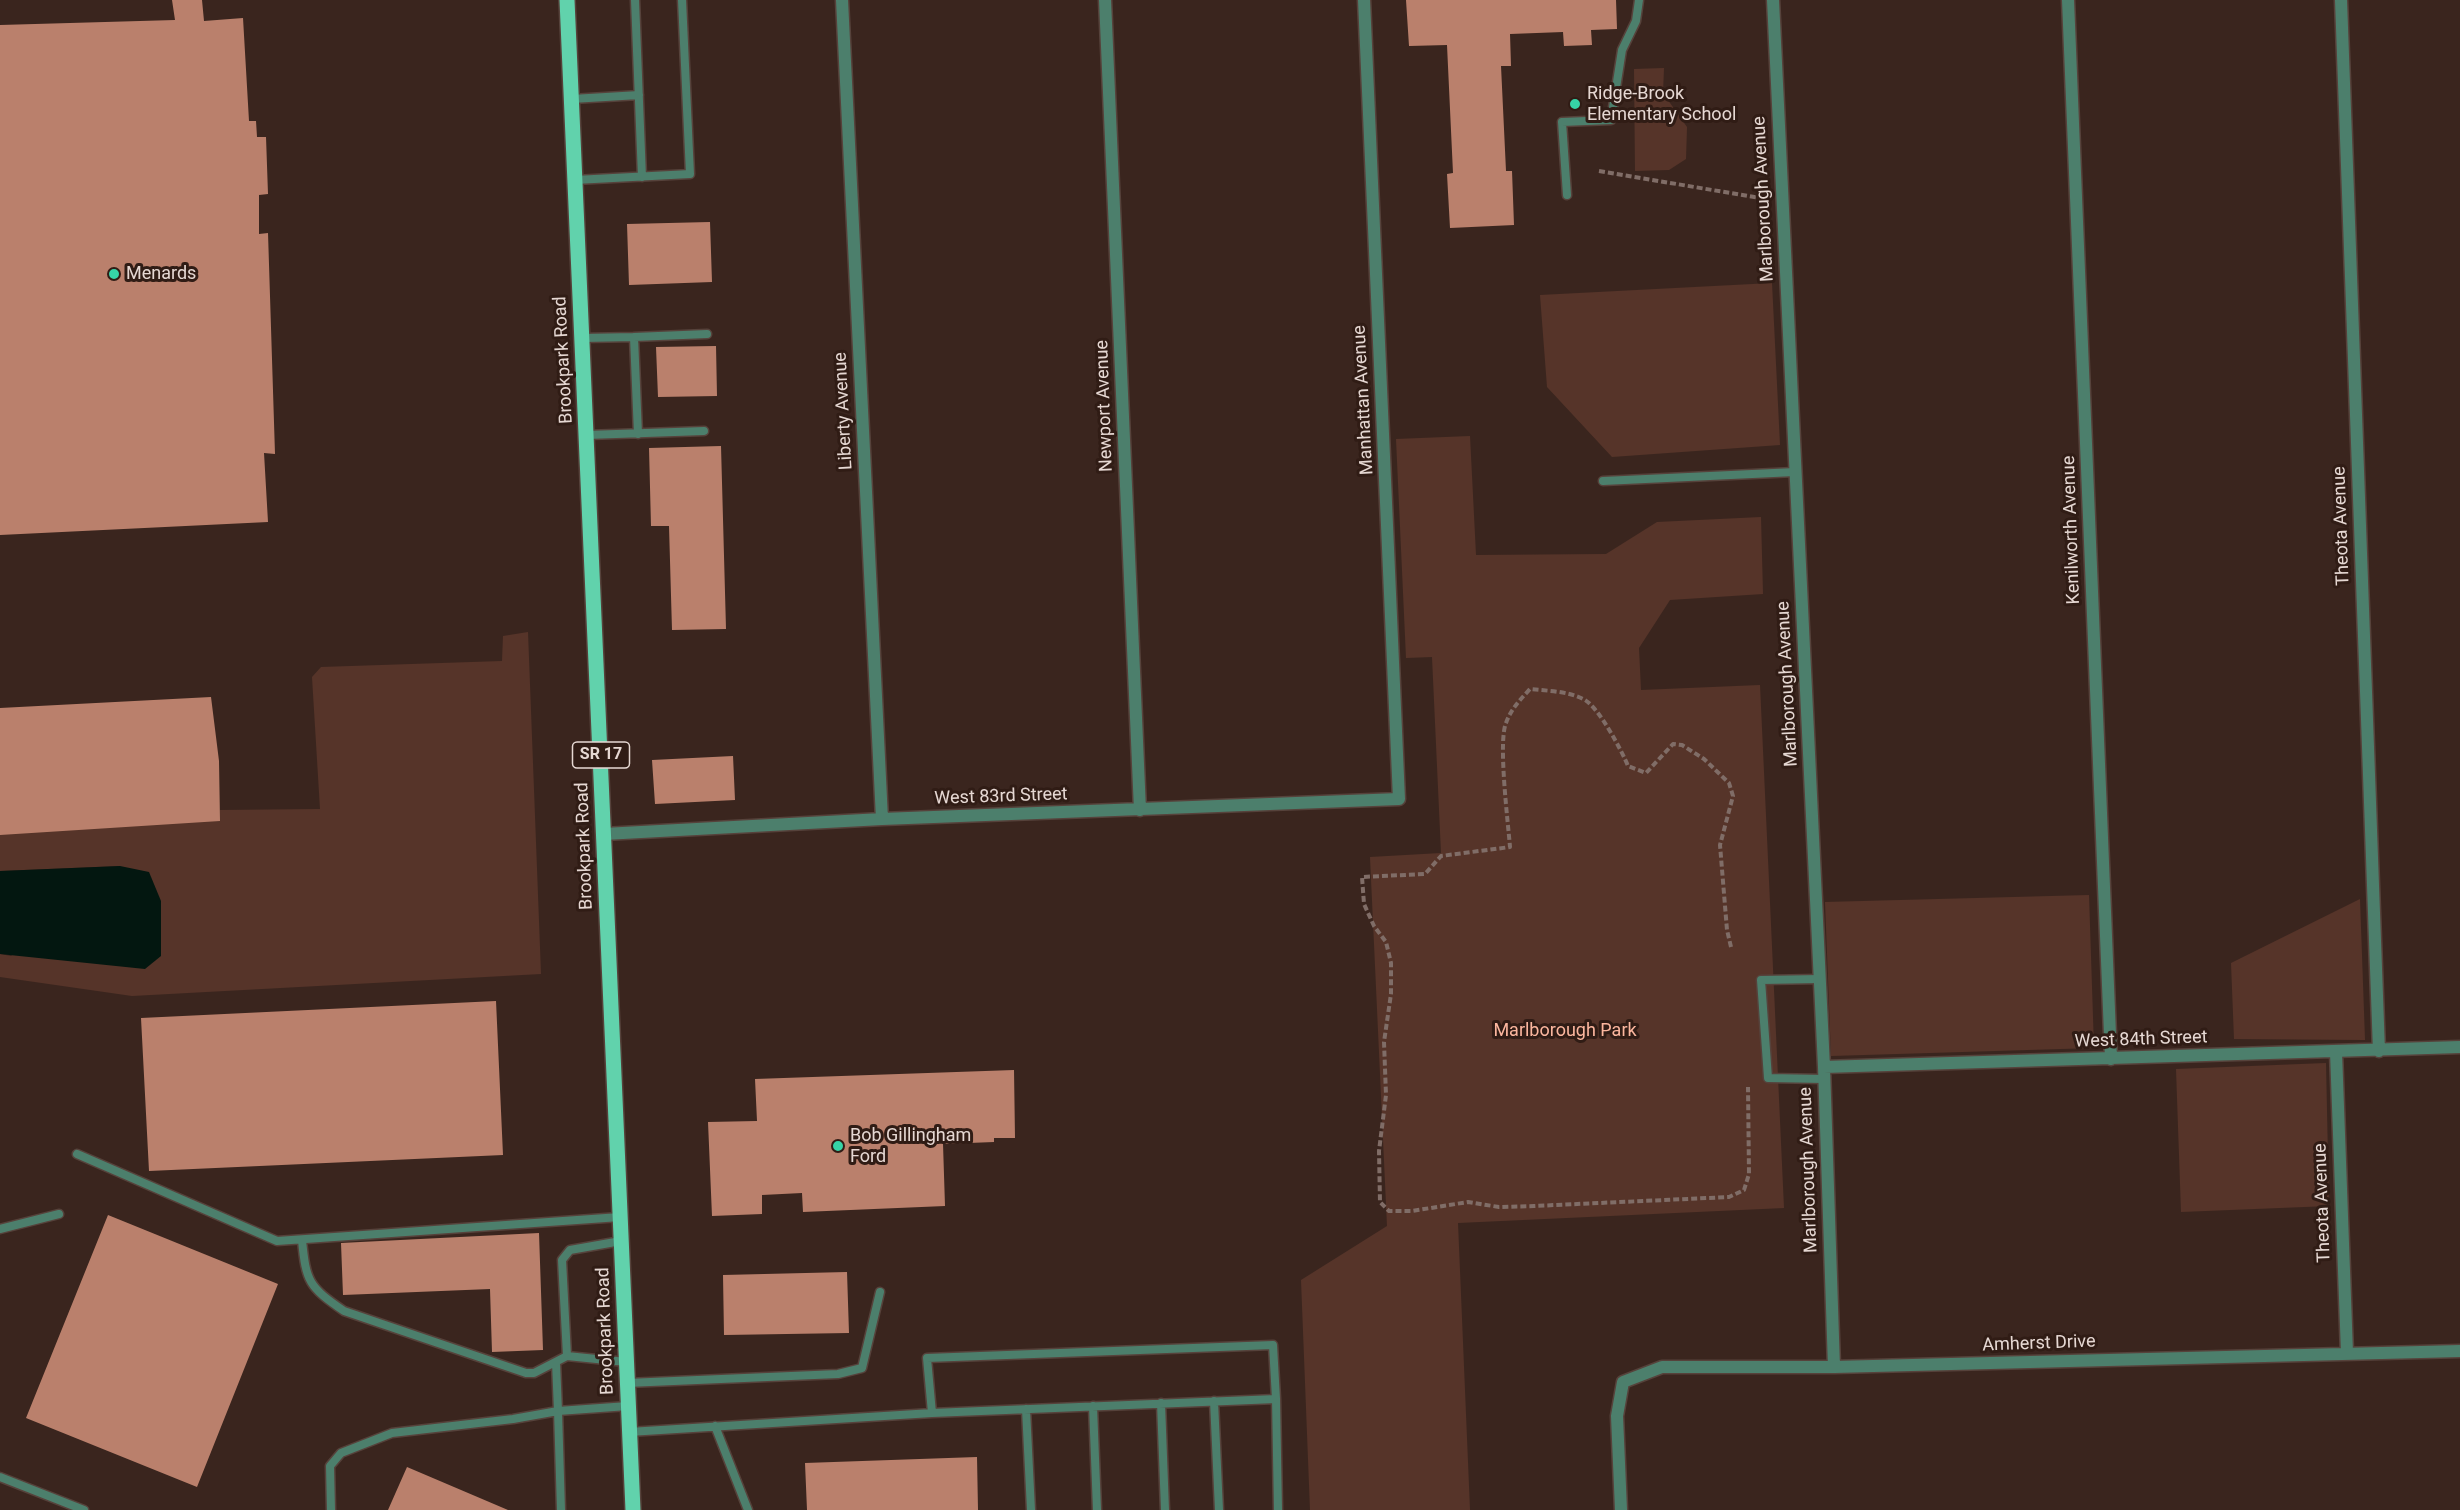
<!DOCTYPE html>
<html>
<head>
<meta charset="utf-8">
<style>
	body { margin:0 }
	canvas { display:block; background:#3a251e }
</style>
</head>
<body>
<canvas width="2460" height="1510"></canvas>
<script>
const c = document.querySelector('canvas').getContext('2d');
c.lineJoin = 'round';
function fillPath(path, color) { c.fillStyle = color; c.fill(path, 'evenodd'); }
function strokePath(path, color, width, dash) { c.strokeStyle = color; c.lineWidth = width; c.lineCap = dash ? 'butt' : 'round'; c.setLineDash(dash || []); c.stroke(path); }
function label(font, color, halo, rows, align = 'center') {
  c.font = font + ' Roboto,sans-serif'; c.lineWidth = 6; c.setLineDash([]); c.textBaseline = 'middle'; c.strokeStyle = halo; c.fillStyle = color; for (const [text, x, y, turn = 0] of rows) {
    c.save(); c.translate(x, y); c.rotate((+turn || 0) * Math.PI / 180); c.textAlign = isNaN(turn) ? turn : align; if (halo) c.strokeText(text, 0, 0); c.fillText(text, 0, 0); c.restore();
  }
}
fillPath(new Path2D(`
	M1664 68 1663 93 1687 127 1686 159 1669 170 1635 171 1634 69Z
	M1772 283 1780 445 1612 457 1547 387 1540 295Z
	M1470 436 1476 555 1606 554 1657 522 1761 517 1763 594 1670 600 1639 648 1641 690 1760 685 1784 1208 1458 1223 1470 1510H1310L1301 1280 1387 1226 1370 857 1441 853 1432 657 1406 658 1396 439Z
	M528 632 541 974 132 996 0 977V954L11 956 120 866 0 871V829L220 820V810L320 809 312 677 321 667 502 661 503 636Z
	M2089 895 2094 1048 1831 1056 1825 902Z
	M2360 899 2365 1040 2234 1039 2231 963Z
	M2326 1063 2329 1206 2181 1212 2176 1069Z`), '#563429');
fillPath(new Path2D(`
	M120 866 149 872 161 901V956L145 969 0 954V871Z`), '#031710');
fillPath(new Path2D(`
	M172 0H202L204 21 243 18 249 121H256L257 137H266L268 194 259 195V234L268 233 275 454 264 453 268 522 0 535V25L175 20Z
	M1406 0H1616L1617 29 1591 30 1592 45 1564 46 1563 32 1510 34 1511 66H1501L1506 171H1512L1514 225 1450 228 1447 174 1453 173 1447 45 1409 46Z
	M710 222 712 282 629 285 627 224Z
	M716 346 717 396 658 397 656 347Z
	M721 446 726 629 672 630 669 526H651L649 448Z
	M211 697 219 761 220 821 0 835V708Z
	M733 756 735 800 655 804 652 760Z
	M496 1001 503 1155 149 1171 141 1018Z
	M1014 1070 1015 1138H994V1142L943 1144 945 1206 803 1212 802 1193 762 1195V1214L712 1216 708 1122 757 1121 755 1079Z
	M108 1215 278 1284 197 1487 26 1418Z
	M539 1233 543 1350 492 1352 490 1289 343 1295 341 1243Z
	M847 1272 849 1333 724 1335 723 1275Z
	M977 1457 978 1510H807L805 1463Z
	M407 1467 508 1510H388Z`), '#ba806c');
const service = new Path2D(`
	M635 0 642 177
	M572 99 639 95
	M575 180 690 174 682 0
	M1567 195 1562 122 1611 120 1622 50 1636 21 1639 0
	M634 337 707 334
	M583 338 634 337 638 434
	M587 435 704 431
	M1603 481 1795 472
	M1820 979 1761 980 1768 1078 1824 1079
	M77 1154 277 1241 620 1217
	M0 1229 59 1214
	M302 1240C306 1282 309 1287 344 1311L526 1373H534L567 1356 626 1362
	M567 1356 562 1260 570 1250 621 1241
	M627 1383 838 1374 862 1368 880 1292
	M1276 1399 1278 1510
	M1214 1401 1219 1510
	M1161 1403 1165 1510
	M1093 1406 1097 1510
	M1026 1409 1031 1510
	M715 1426 748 1510
	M629 1432 932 1413 1276 1399 1273 1345 927 1358 932 1413
	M0 1477 84 1510
	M331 1510 330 1466 341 1453 392 1433 513 1419 558 1411 556 1362
	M561 1510 558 1411 628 1406`);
const minor = new Path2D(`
	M842 0 882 819
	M1105 0 1140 810
	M1773 0 1824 1067 1834 1367
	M2068 0 2111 1059
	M2341 0 2379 1051
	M604 834 882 819 1399 799 1364 0
	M2336 1052 2347 1353
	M1824 1067 2460 1047
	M1621 1510 1617 1416 1623 1382 1662 1367H1834L2460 1351`);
const primary = new Path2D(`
	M567 0 633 1510`);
strokePath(service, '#56423b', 11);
strokePath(minor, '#56423b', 15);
strokePath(primary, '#56423b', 18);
strokePath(new Path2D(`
	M1599 171 1760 198
	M1731 947 1727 930 1720 845 1733 796 1729 783 1704 759 1682 745 1673 744 1646 773 1628 766C1622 751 1599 708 1585 700 1569 691 1548 691 1530 689 1520 700 1511 709 1506 723 1498 742 1508 822 1510 847L1441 856 1425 874 1362 877 1364 904 1374 926 1386 942 1391 963V994L1384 1042 1386 1095 1379 1151 1380 1202 1389 1211H1412L1468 1202 1499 1207 1534 1206 1729 1197 1744 1190 1749 1174 1748 1087`), '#806d67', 4, [6, 3]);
strokePath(service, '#4c7f6c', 8);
strokePath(minor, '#4c7f6c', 12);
strokePath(primary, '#61d2ac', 15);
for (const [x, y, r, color] of [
	[1575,104,6,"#36d4a7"],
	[114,274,6,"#36d4a7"],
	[838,1146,6,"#36d4a7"]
]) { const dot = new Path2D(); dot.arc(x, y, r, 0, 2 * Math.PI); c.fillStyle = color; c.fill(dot); strokePath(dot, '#301c15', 2); }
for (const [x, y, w] of [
	[601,755,57]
]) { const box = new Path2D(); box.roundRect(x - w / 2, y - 13, w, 26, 4.5); c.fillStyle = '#301c15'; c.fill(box); strokePath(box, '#e6d8d3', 1.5); }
label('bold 16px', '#e6d8d3', null, [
	["SR 17",601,755]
]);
label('18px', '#e6d8d3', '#301c15', [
	["Ridge-Brook",1587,94],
	["Elementary School",1587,115],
	["Menards",126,274],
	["Bob Gillingham",850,1136],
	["Ford",850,1157]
], 'left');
label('18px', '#e6d8d3', '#301c15', [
	["Marlborough Avenue",1764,199,-93],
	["Brookpark Road",564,360,-93],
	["Manhattan Avenue",1364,400,-93],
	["Newport Avenue",1105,406,-92],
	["Liberty Avenue",844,411,-93],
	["Theota Avenue",2342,526,-92],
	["Kenilworth Avenue",2072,530,-92],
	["Marlborough Avenue",1788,684,-93],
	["West 83rd Street",1001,797,-2],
	["Brookpark Road",585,846,-92],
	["West 84th Street",2141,1040,-2],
	["Marlborough Avenue",1809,1170,-92],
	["Theota Avenue",2323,1203,-92],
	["Brookpark Road",606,1331,-92],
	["Amherst Drive",2039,1344,-2]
]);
label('18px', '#fbb69e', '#301c15', [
	["Marlborough Park",1565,1031]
]);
</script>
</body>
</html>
